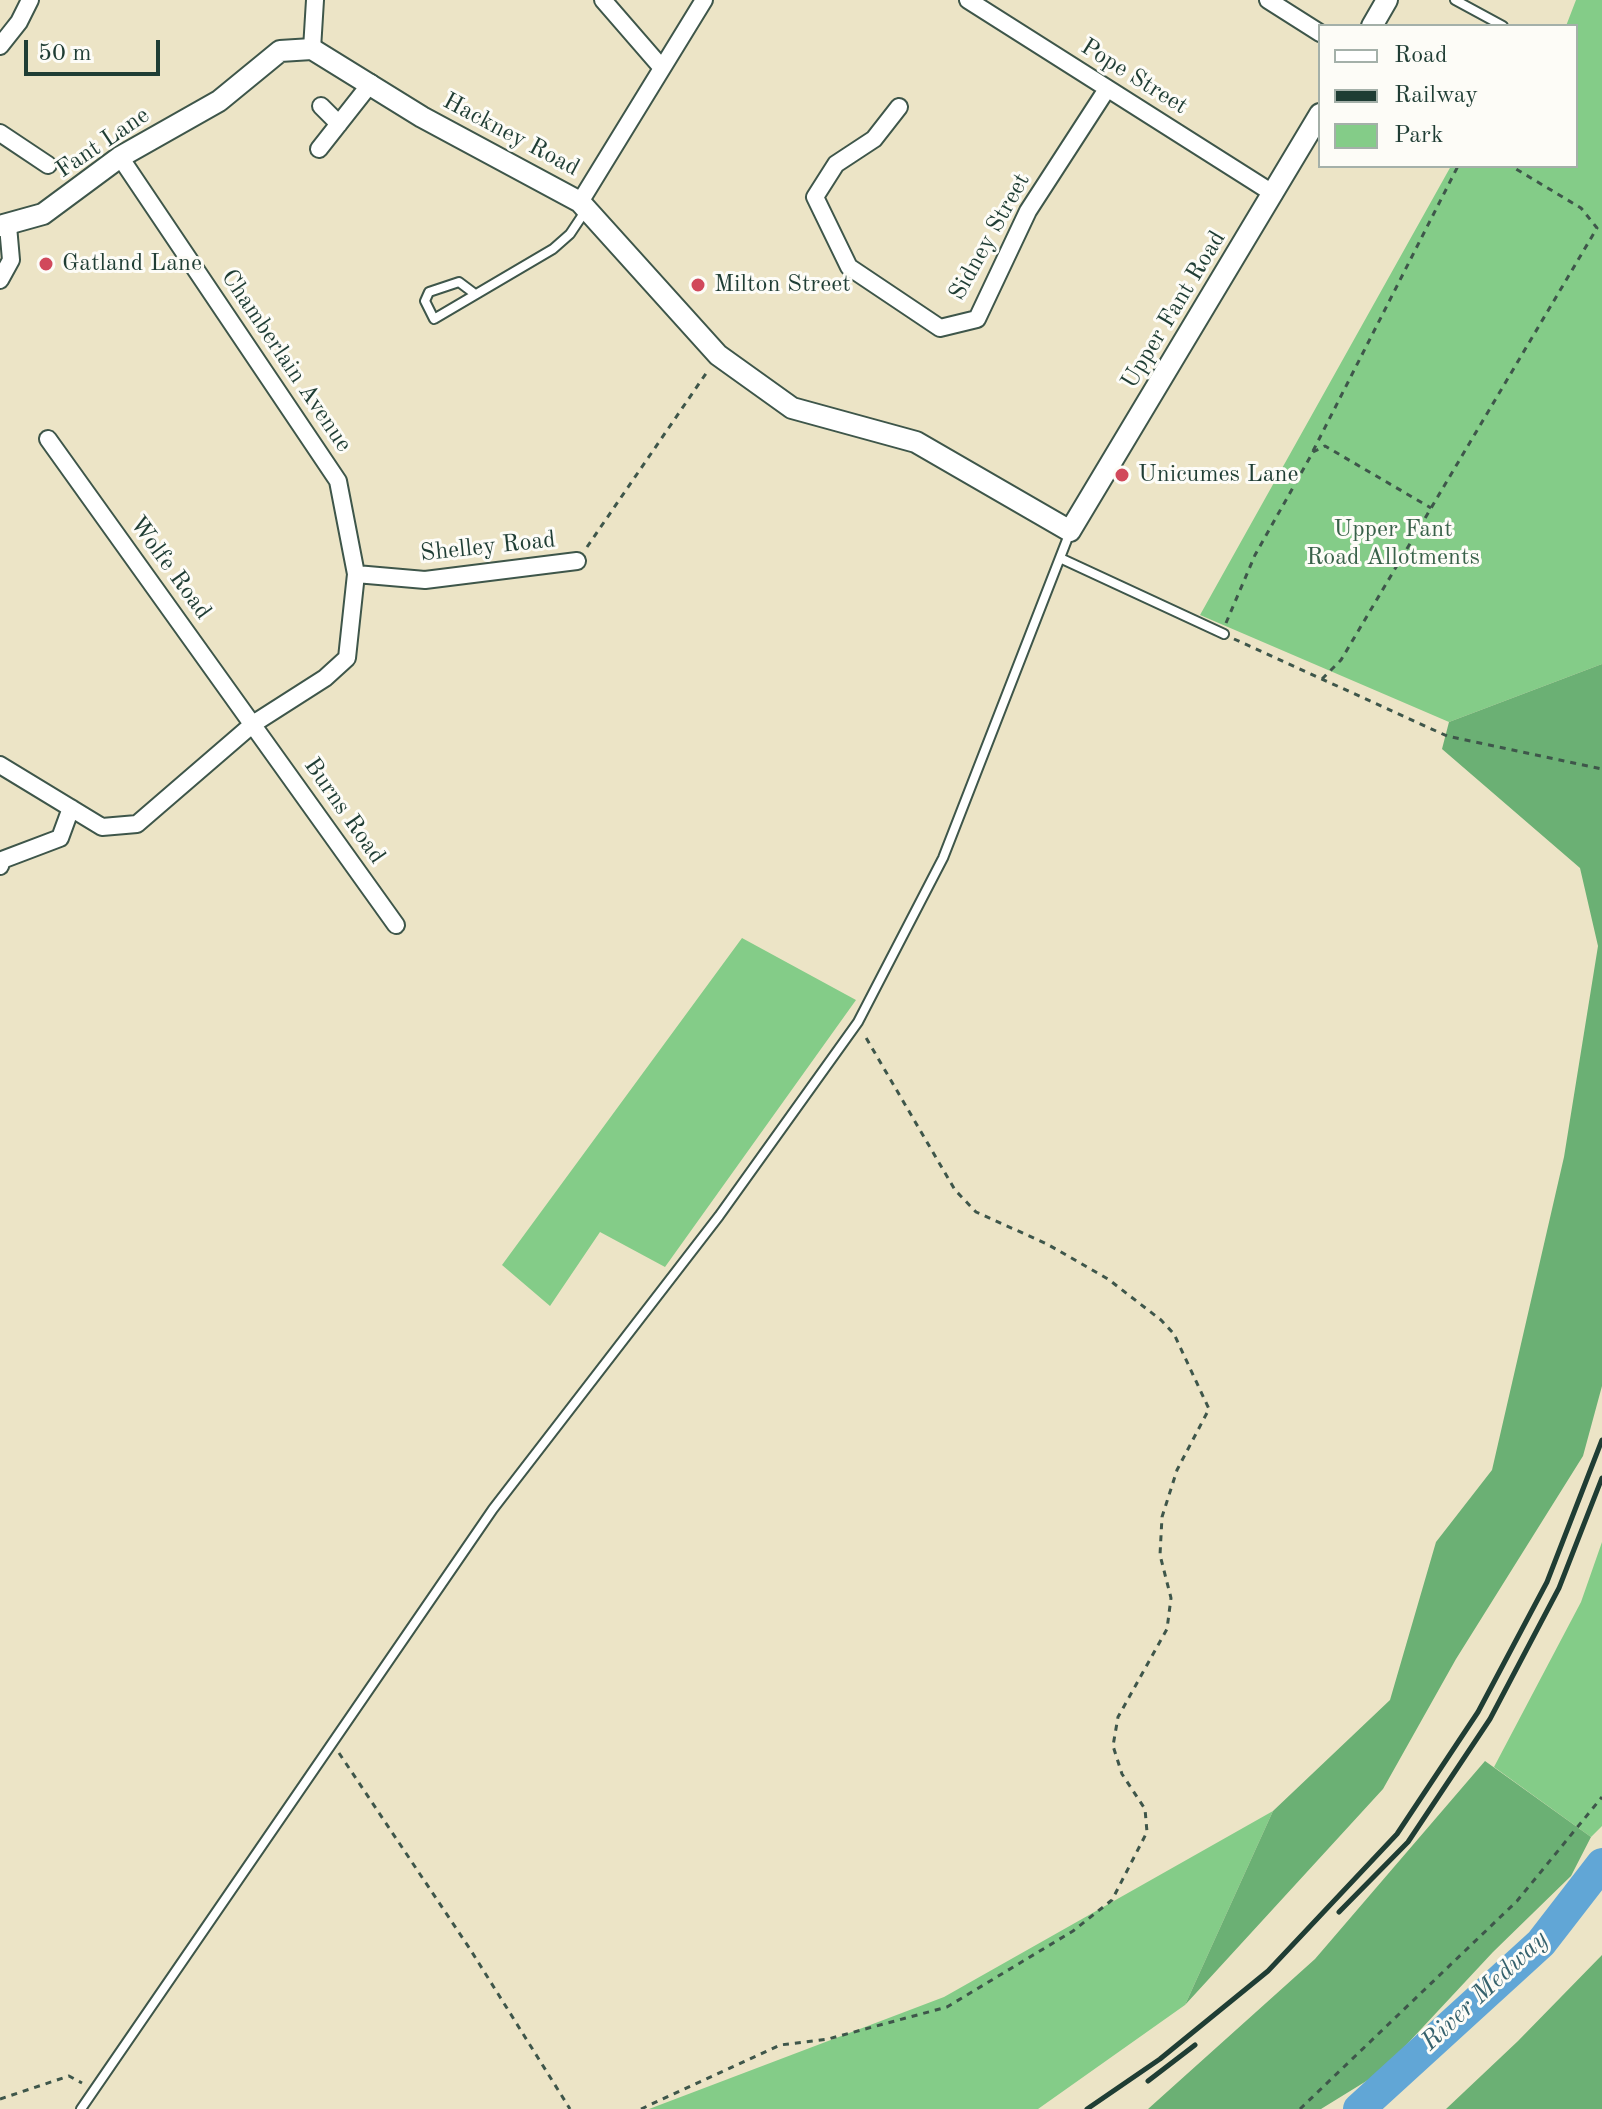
<!DOCTYPE html>
<html>
<head>
<meta charset="utf-8">
<style>
	body { margin:0 }
	#map { position:relative; width:1602px; height:2109px; overflow:hidden; background:#ece4c6; font-family:"Old Standard TT",serif }
	canvas { display:block }
	.legend { position:absolute; left:1318px; top:24px; width:260px; height:144px; box-sizing:border-box; background:#fdfcf7; border:2px solid #a4b0a9; margin:0; padding:10px 14px; list-style:none; font-size:24px; color:#1f3d34 }
	.legend li { display:flex; align-items:center; gap:16px; height:40px }
	.legend b { width:40px; border:2px solid #a4b0a9 }
	.scale { position:absolute; left:24px; top:40px; width:136px; height:36px; box-sizing:border-box; border:4px solid #1f3d34; border-top:0; padding-left:10px; font-size:24px; line-height:28px; white-space:nowrap; color:#1f3d34; -webkit-text-stroke:6px #fdfcf7; paint-order:stroke }
</style>
</head>
<body>
<div id="map">
<canvas width="1602" height="2109"></canvas>
<ul class="legend">
<li><b style="height:10px;background:#fff"></b>Road</li>
<li><b style="height:10px;background:#1f3d34"></b>Railway</li>
<li><b style="height:22px;background:#84cc88"></b>Park</li>
</ul>
<div class="scale">50 m</div>
</div>
<script>
const c = document.querySelector('canvas').getContext('2d');
c.lineJoin = 'round';
function fillPath(path, color) { c.fillStyle = color; c.fill(path, 'evenodd'); }
function strokePath(path, color, width, dash) { c.strokeStyle = color; c.lineWidth = width; c.lineCap = dash ? 'butt' : 'round'; c.setLineDash(dash || []); c.stroke(path); }
function label(font, color, halo, rows, align = 'center') {
  c.font = font + ' "Old Standard TT",serif'; c.lineWidth = 6; c.setLineDash([]); c.textBaseline = 'middle'; c.strokeStyle = halo; c.fillStyle = color; for (const [text, x, y, turn = 0] of rows) {
    c.save(); c.translate(x, y); c.rotate((+turn || 0) * Math.PI / 180); c.textAlign = isNaN(turn) ? turn : align; if (halo) c.strokeText(text, 0, 0); c.fillText(text, 0, 0); c.restore();
  }
}
fillPath(new Path2D(`
	M1576 0H1602V664L1449 722 1200 615 1451 166H1576V26H1566Z
	M742 938 856 1000 665 1267 600 1232 550 1306 502 1265Z
	M1602 1542V1826L1591 1837 1494 1767 1581 1602Z
	M1273 1811 1185 2005 1038 2109H649L944 1997Z`), '#84cc88');
fillPath(new Path2D(`
	M1602 664V1386L1583 1456 1456 1659 1383 1789 1185 2005 1273 1811 1390 1700 1436 1542 1492 1470 1564 1157 1598 946 1580 868 1442 749 1449 722Z
	M1485 1761 1591 1837 1571 1876 1493 1952 1381 2072 1321 2109H1148L1315 1959Z
	M1602 1955V2109H1446L1518 2041Z`), '#6bb074');
strokePath(new Path2D(`
	M1359 2109 1541 1943 1602 1864`), '#61a6d6', 32);
const service = new Path2D(`
	M1455 0 1503 26
	M475 294 459 282 429 292 425 301 434 319 553 249 570 234 586 210
	M1060 558 1224 634
	M81 2109 493 1509 719 1216 858 1022 943 858 1070 532`);
const minor = new Path2D(`
	M603 0 662 68
	M968 0 1274 194
	M1268 0 1320 33
	M0 46 19 22 30 0
	M312 49 315 0
	M321 106 339 124
	M899 107 874 139 836 164 815 197 849 267 940 328 977 319 1028 211 1107 89
	M0 133 48 165
	M319 149 371 83
	M580 202 704 0
	M0 280 11 260 8 226
	M48 439 396 925
	M356 574 425 580 577 561
	M0 765 102 827 137 824 253 724 325 678 347 658 356 574 338 481 120 157
	M0 866 2 860 60 838 71 808`);
const tertiary = new Path2D(`
	M1372 26 1387 0
	M0 226 43 214 120 157 219 101 280 51 312 49 422 117 580 202 718 355 792 408 916 442 1070 531 1320 114`);
strokePath(service, '#3e564a', 12);
strokePath(minor, '#3e564a', 20);
strokePath(tertiary, '#3e564a', 24);
strokePath(new Path2D(`
	M1313 451 1458 166
	M587 547 707 372
	M1226 623 1255 555 1313 452 1325 446 1431 508
	M1234 639 1447 736 1602 769
	M1322 679 1341 660 1597 228 1581 208 1511 166
	M339 1753 470 1949 570 2109
	M0 2099 69 2076 82 2083
	M641 2109 780 2045 828 2039 947 2007 1073 1931 1112 1900 1147 1832 1145 1809 1122 1774 1113 1746 1118 1717 1167 1629 1171 1598 1160 1555 1162 1517 1177 1470 1209 1409 1174 1334 1161 1320 1108 1279 1047 1244 976 1212 955 1190 865 1036
	M1300 2109 1517 1901 1602 1797`), '#3e564a', 3, [6, 6]);
strokePath(service, '#fff', 8);
strokePath(minor, '#fff', 16);
strokePath(tertiary, '#fff', 20);
strokePath(new Path2D(`
	M1339 1912 1408 1842 1490 1719 1559 1588 1602 1478
	M1148 2081 1195 2045
	M1087 2109 1160 2059 1268 1971 1397 1834 1478 1712 1547 1582 1602 1440`), '#1f3d34', 5);
for (const [x, y, r, color] of [
	[46,264,8,"#d1495b"],
	[698,285,8,"#d1495b"],
	[1122,475,8,"#d1495b"]
]) { const dot = new Path2D(); dot.arc(x, y, r, 0, 2 * Math.PI); c.fillStyle = color; c.fill(dot); strokePath(dot, '#fdfcf7', 3); }
label('24px', '#1f3d34', '#fdfcf7', [
	["Pope Street",1134,77,32],
	["Hackney Road",511,135,28],
	["Fant Lane",103,143,-34],
	["Sidney Street",990,237,-61],
	["Upper Fant Road",1174,310,-59],
	["Chamberlain Avenue",286,361,56],
	["Shelley Road",488,547,-6],
	["Wolfe Road",170,568,54],
	["Burns Road",344,811,55]
]);
label('24px', '#1f3d34', '#fdfcf7', [
	["Gatland Lane",62,264],
	["Milton Street",714,285],
	["Unicumes Lane",1138,475]
], 'left');
label('24px', '#386149', '#fdfcf7', [
	["Upper Fant",1393,530],
	["Road Allotments",1393,558]
]);
label('italic 26px', '#36626d', '#fdfcf7', [
	["River Medway",1485,1991,-43]
]);
</script>
</body>
</html>
